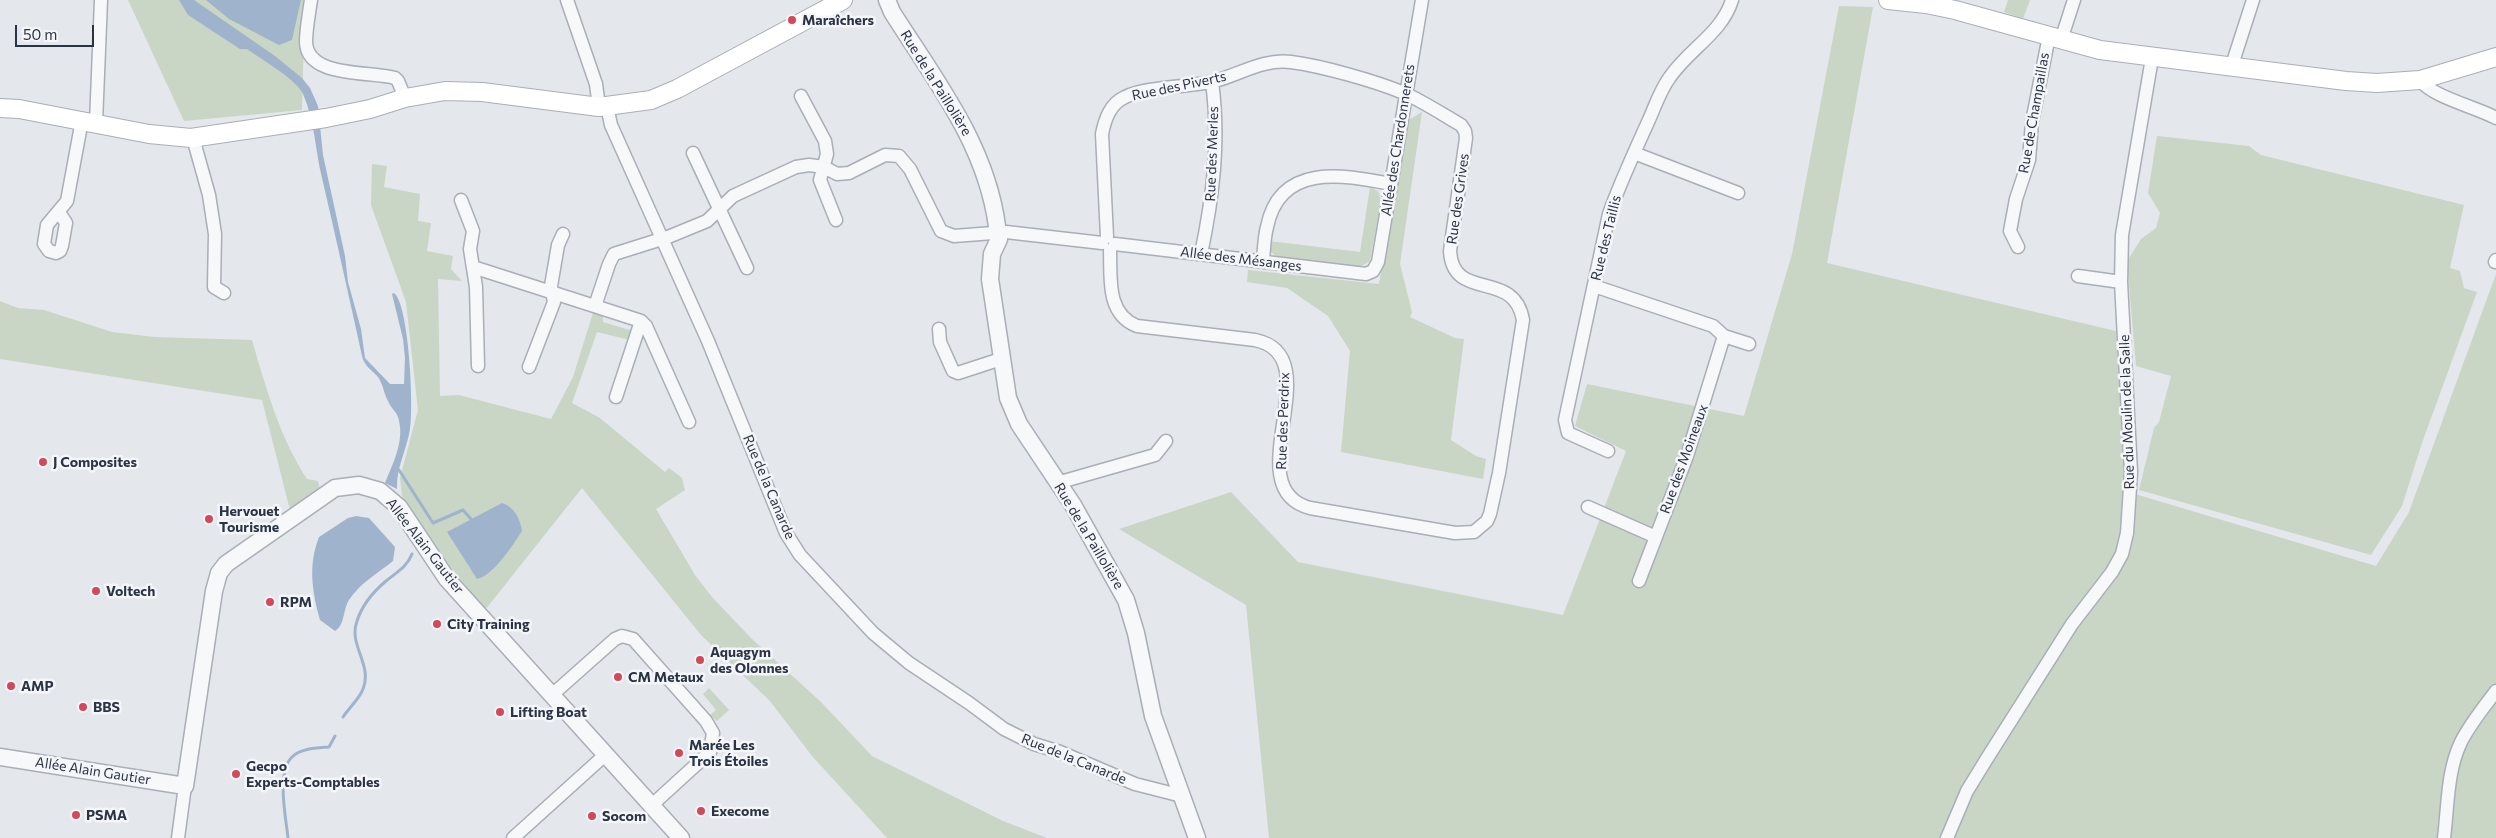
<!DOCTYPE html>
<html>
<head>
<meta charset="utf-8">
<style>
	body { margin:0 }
	#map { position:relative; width:2496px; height:838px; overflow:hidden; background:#e4e7ec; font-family:Commissioner,sans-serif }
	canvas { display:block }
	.scale { position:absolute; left:15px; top:25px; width:79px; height:22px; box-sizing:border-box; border:2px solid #2b3445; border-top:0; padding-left:6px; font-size:15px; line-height:18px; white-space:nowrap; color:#2b3445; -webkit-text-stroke:4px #f4f6f9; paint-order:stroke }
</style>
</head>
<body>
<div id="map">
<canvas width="2496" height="838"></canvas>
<div class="scale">50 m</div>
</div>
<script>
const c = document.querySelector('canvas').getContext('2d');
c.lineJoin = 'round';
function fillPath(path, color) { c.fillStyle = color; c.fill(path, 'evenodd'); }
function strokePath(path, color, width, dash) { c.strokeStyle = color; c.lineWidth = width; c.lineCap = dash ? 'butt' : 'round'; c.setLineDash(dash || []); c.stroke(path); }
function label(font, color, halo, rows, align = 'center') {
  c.font = font + ' Commissioner,sans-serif'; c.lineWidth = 5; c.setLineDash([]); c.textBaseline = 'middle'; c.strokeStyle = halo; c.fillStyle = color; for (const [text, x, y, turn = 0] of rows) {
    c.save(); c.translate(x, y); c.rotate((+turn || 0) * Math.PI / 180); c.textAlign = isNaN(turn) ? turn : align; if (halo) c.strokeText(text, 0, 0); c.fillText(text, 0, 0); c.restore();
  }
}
fillPath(new Path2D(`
	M128 0H305L302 110 184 121Z
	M2008 0H2030L2023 19 2004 12Z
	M1839 6 1873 7 1827 263 2116 331 2125 491 2376 566 2409 512 2496 274V838H1269L1246 605 1119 529 1231 492 1298 562 1563 615 1626 451 1575 426 1587 384 1744 416 1792 254Z
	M1422 112 1400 264 1412 312 1410 317 1455 338 1464 339 1451 440 1476 456 1486 459 1483 479 1341 452 1350 351 1328 316 1287 288 1247 282 1248 270 1379 284 1407 121Z
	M2157 136 2249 146 2261 155 2464 205 2450 268 2460 271 2464 288 2477 292 2422 443 2402 506 2371 555 2139 490 2154 428 2159 422 2171 376 2136 366 2127 261 2141 239 2156 228 2160 213 2148 193Z
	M372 164 387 166 384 187 420 194 418 221 431 223 427 251 453 256 451 269 462 281 438 279 440 396 459 395 551 419 573 377 593 313 603 315V322L633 331 630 340 597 332 572 403 600 418 665 472 669 468 682 478 685 490 656 509 695 575 712 597 751 638 821 702 872 756 1003 821 1047 838H887L812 756 770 701 701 635 582 488 485 610 449 565 402 496 400 478 418 410 406 302 371 205Z
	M1370 187 1378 191 1381 201 1370 261 1360 267 1353 266 1277 257 1271 252 1269 241 1360 252Z
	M0 301 18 308 44 310 112 332 155 337 252 340C266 388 279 436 307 479L318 481 320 491 290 510 262 400 0 359Z
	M709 688 729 710 717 721 710 715 716 710 703 694Z`), '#c9d6c5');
fillPath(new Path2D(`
	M179 0H194L275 56 302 78 310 88 318 106 323 155 345 256 348 282 361 329 365 358 390 384H404L405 358 403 339 392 294 394 293C409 304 414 408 410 429 407 449 396 468 397 489L385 483C393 463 404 442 399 421 398 412 391 409 388 401 384 394 383 384 378 377 372 370 364 366 362 356 349 297 336 238 322 178 315 150 315 121 303 94 297 80 261 59 247 49H240L188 15Z
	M206 0H301L292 40 279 45 229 19Z
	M502 503C515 507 520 519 522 531 513 545 493 576 477 579L447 532Z
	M356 516 369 518 395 547 393 561C378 573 360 583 349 600 343 609 345 625 335 631L320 620C312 591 308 565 319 537L348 518Z`), '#9fb4cc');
strokePath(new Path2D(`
	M399 470 433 523 463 510 471 519
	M343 717C349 708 360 698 363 689 373 665 348 645 357 621 362 605 373 592 386 581 397 572 407 567 412 554
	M288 838C286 818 276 772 292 757 301 748 318 748 329 747L335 736`), '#9fb4cc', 3);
const minor = new Path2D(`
	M311 0C309 14 306 29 306 42 307 78 370 71 395 78L398 81 405 98
	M567 0 596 84 599 107
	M2061 40 2074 0
	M2232 65 2253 0
	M2420 80C2432 97 2476 107 2496 118
	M801 96 825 141 827 154 820 180 836 220
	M607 106 611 125 708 341 786 533 800 555 873 633 909 663 969 703 1004 729 1034 744 1060 752 1135 784 1182 796
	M96 123 101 0
	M193 138 209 195 215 234 214 287 224 293
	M693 153 747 268
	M1634 153 1738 193
	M461 200 473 231 470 249 476 287 478 366
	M59 212 66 223 62 246 60 251 56 253 49 251 44 244 47 225 67 201 82 120
	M1006 232 1102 243
	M1107 237 1102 134C1105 119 1110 104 1125 97 1145 87 1187 87 1211 82 1237 76 1263 58 1291 62 1322 66 1375 81 1404 93 1424 102 1442 114 1461 125L1465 131 1466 138 1450 251C1453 303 1514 268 1523 320L1499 473 1490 514 1487 521 1474 532 1455 533 1310 508C1234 488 1333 356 1255 340L1137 326C1106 314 1111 278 1110 250
	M1115 244 1366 274 1373 271 1378 262 1422 0
	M2018 247 2010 231 2016 199 2029 160 2032 122 2049 36
	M1201 254C1213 197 1220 141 1212 82
	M1263 262C1264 250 1264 238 1267 227 1280 162 1344 175 1391 184
	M2495 262 2496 260
	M473 267 641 321 646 326 689 422
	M2078 276 2121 282
	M1594 286 1713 326 1724 336 1749 344
	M595 306 609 264 614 254 668 237 707 221 733 196 796 167 809 165 824 167 837 174 849 173 885 155 899 156 910 169 941 231 954 236 993 233
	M939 329 940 342 953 371 958 373 1001 359
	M529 367 554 302 551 286 558 245 563 234
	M616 397 641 321
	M1608 451 1568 433 1565 420 1609 214C1620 183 1634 153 1648 122 1655 107 1660 90 1670 77 1689 49 1722 33 1732 0
	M1057 483 1155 455 1166 441
	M1588 507 1656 537
	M1639 581 1687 456 1724 336
	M553 694 615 639 622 636 633 639 706 721 713 733 710 752 652 805
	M178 838 185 786
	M513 838 605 755
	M1947 838 1967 791 1986 760 2072 624 2112 572 2122 554 2127 533 2131 472 2121 282 2122 235 2152 58
	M2444 838C2448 806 2447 771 2461 742 2470 724 2484 707 2496 691`);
const tertiary = new Path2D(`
	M887 0 892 12C935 80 986 144 997 226
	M999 239 992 254 990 279 1008 398 1019 424 1073 505 1126 600 1136 633 1153 716 1197 838
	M0 757 185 786 214 591 219 573 226 564 335 488 359 485 380 491 399 507 447 579 681 838`);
const secondary = new Path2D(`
	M1888 0 1926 4 1955 10 2100 50 2346 81 2377 83 2420 80 2496 57
	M0 108 19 109 149 134 191 138 326 118 370 109 405 98 445 91 482 92 599 107 651 100 677 89 843 0`);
strokePath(minor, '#a9aeb7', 15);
strokePath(tertiary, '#a9aeb7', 19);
strokePath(secondary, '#a9aeb7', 20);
strokePath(minor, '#f7f8fa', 12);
strokePath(tertiary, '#f7f8fa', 16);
strokePath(secondary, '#fff', 18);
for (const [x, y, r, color] of [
	[792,20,5,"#d1495b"],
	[43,462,5,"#d1495b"],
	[209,519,5,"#d1495b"],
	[96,591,5,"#d1495b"],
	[270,602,5,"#d1495b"],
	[437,624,5,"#d1495b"],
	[700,660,5,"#d1495b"],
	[618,677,5,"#d1495b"],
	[11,686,5,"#d1495b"],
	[83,707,5,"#d1495b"],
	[500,712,5,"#d1495b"],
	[679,753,5,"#d1495b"],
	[236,774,5,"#d1495b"],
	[701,811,5,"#d1495b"],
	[76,815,5,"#d1495b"],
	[592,816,5,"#d1495b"]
]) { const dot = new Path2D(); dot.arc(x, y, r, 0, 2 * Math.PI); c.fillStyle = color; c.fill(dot); strokePath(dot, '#f4f6f9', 2); }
label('bold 14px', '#2b3445', '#f4f6f9', [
	["Maraîchers",802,20],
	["J Composites",53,462],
	["Hervouet",219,511],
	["Tourisme",219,527],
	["Voltech",106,591],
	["RPM",280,602],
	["City Training",447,624],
	["Aquagym",710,652],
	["des Olonnes",710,668],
	["CM Metaux",628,677],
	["AMP",21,686],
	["BBS",93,707],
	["Lifting Boat",510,712],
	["Marée Les",689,745],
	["Trois Étoiles",689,761],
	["Gecpo",246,766],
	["Experts-Comptables",246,782],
	["Execome",711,811],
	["PSMA",86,815],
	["Socom",602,816]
], 'left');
label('14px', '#2b3445', '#f4f6f9', [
	["Rue de la Paillolière",936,83,58],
	["Rue des Piverts",1179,86,-12],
	["Rue de Champaillas",2034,113,-80],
	["Allée des Chardonnerets",1398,140,-81],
	["Rue des Merles",1212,154,-88],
	["Rue des Grives",1458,199,-82],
	["Rue des Taillis",1606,238,-76],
	["Allée des Mésanges",1241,259,7],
	["Rue du Moulin de la Salle",2127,412,-92],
	["Rue des Perdrix",1283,421,-88],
	["Rue des Moineaux",1684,459,-70],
	["Rue de la Canarde",769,487,67],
	["Rue de la Paillolière",1089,536,59],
	["Allée Alain Gautier",425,546,52],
	["Rue de la Canarde",1074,759,22],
	["Allée Alain Gautier",93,771,9]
]);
</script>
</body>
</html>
